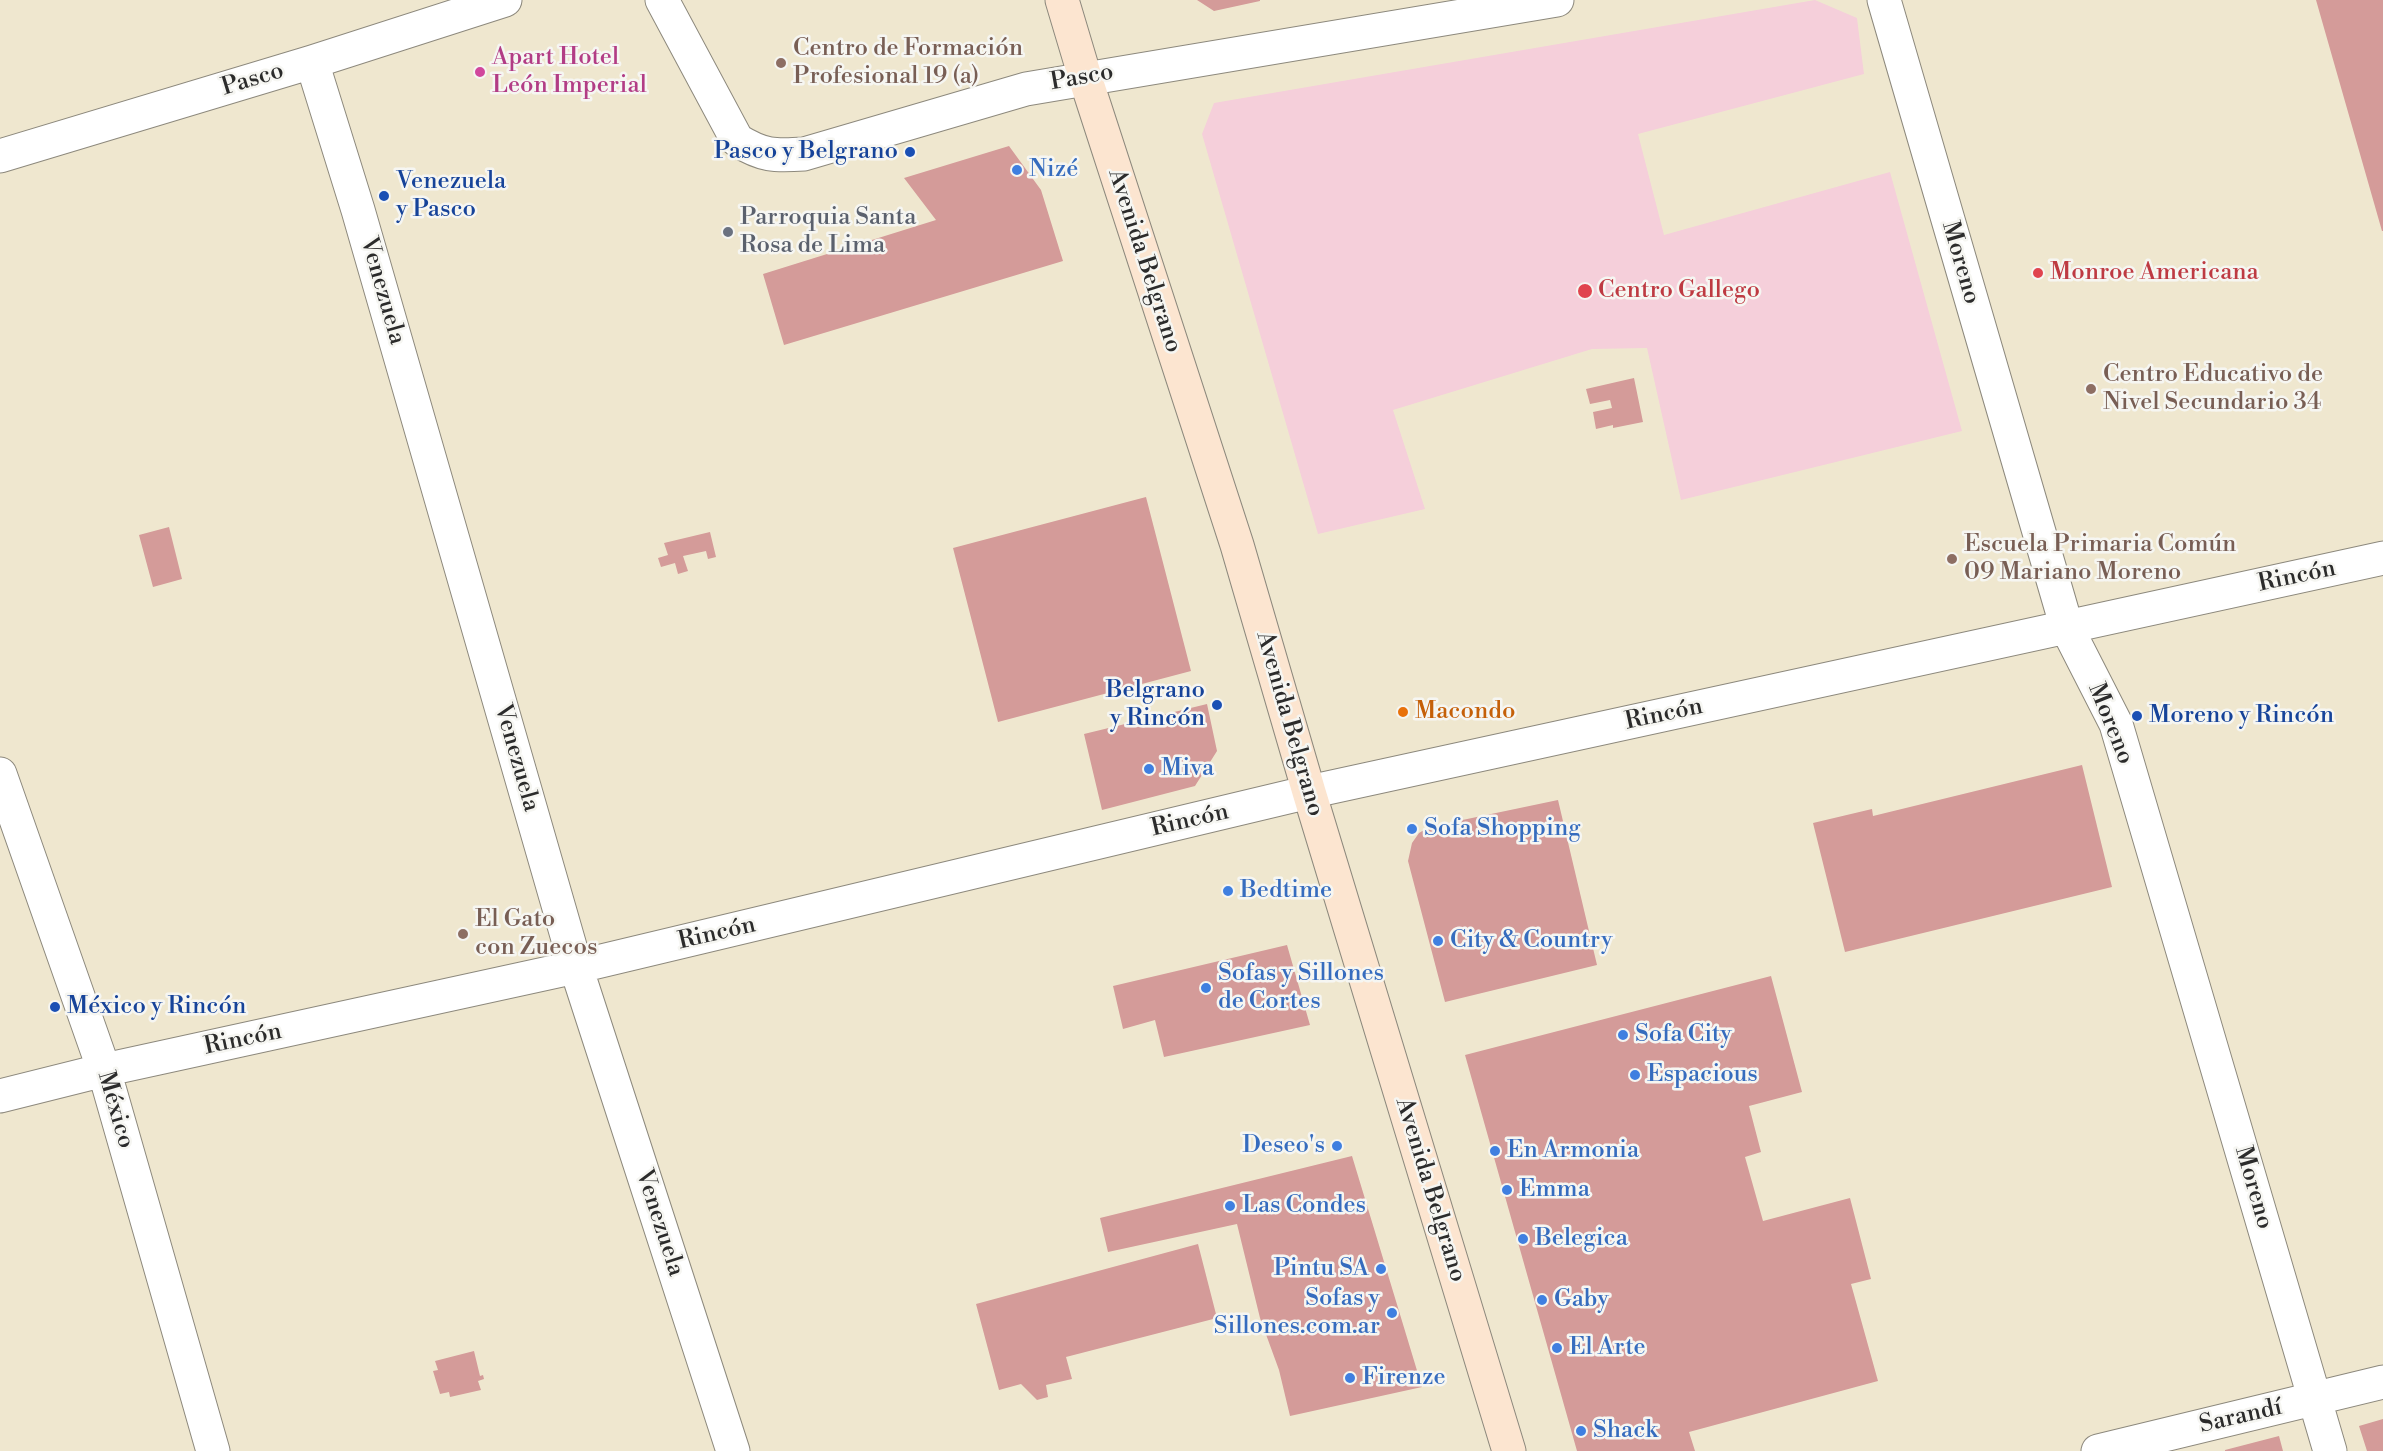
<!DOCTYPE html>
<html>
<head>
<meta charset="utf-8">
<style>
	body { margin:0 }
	canvas { display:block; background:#efe7cf }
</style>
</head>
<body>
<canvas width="2383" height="1451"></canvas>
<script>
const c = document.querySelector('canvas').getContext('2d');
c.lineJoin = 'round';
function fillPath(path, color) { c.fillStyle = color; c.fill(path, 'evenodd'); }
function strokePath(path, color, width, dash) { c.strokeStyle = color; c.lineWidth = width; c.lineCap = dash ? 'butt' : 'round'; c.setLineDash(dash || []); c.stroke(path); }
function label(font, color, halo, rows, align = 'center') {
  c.font = font + ' "Libre Bodoni",serif'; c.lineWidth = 5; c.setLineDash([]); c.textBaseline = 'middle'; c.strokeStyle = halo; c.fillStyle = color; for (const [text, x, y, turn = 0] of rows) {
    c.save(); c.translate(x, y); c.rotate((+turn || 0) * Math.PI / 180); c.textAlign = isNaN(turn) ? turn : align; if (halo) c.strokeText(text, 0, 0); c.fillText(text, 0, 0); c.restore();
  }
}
fillPath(new Path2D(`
	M1815 0 1857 18 1864 74 1638 134 1664 235 1890 172 1962 431 1681 500 1647 348 1592 349 1393 410 1425 509 1318 534 1202 134 1214 103Z`), '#f5cfda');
fillPath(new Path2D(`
	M1197 0H1260V1L1214 11Z
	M2316 0H2383V231H2382Z
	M1009 146 1041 190 1063 261 784 345 763 274 936 220 904 178Z
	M1634 378 1643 422 1613 428V425L1596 429 1593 412 1612 408 1610 400 1590 404 1586 389Z
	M1146 497 1191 671 998 722 953 548Z
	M169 527 182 579 153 587 139 535Z
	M710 532 716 557 708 559 706 551 683 556 688 571 678 574 675 563 661 567 658 558 668 555 664 543Z
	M1207 704 1217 751 1195 786 1102 810 1084 734Z
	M2082 765 2112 887 1845 952 1813 823 1872 809 1873 816Z
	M1558 800 1597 965 1445 1002 1408 861 1412 843 1419 833 1429 827Z
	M1287 945 1310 1025 1164 1057 1155 1020 1123 1029 1113 986Z
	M1771 976 1802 1092 1749 1106 1761 1152 1745 1157 1763 1221 1850 1198 1871 1279 1851 1284 1878 1381 1689 1432 1695 1451H1577L1465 1055Z
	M1352 1156 1422 1387 1290 1416 1279 1370 1260 1318 1237 1224 1108 1252 1100 1218Z
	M1198 1244 1217 1318 1066 1357 1072 1379 1046 1385 1048 1397 1037 1400 1021 1384 999 1390 976 1304Z
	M474 1351 480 1376 483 1375 484 1379 478 1381 481 1390 450 1397 449 1392 440 1394 433 1371 438 1370 435 1361Z
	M2383 1419V1451H2367L2359 1426Z
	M2279 1436 2283 1451H2225V1450Z`), '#d49b99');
const minor = new Path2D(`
	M662 0 737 140C763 156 774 156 804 154L1026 89 1557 0
	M1884 0 2067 628 2116 724 2330 1451
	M312 62 358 210 576 967 733 1451
	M0 156 312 62 505 0
	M0 774 104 1070 213 1451
	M0 1096 104 1070 576 967 1309 792 2383 558
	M2098 1451 2383 1382`);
const secondary = new Path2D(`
	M1062 0 1085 77 1237 545 1309 792 1509 1451`);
strokePath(minor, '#8d897d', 35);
strokePath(secondary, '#8d897d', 35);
strokePath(minor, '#fff', 33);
strokePath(secondary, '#fce5d0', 33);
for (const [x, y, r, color] of [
	[781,63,6,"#8d6e63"],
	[480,72,6,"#d1479c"],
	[910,152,6,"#1a4fb4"],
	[1017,170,6,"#3f7fe0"],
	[384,196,6,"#1a4fb4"],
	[728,232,6,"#6b7280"],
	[2038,273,6,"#e0444e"],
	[1585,291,8,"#e0444e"],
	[2091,389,6,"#8d6e63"],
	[1952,559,6,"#8d6e63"],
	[1217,705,6,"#1a4fb4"],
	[1403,712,6,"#e8710a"],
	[2137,716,6,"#1a4fb4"],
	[1149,769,6,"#3f7fe0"],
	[1412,829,6,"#3f7fe0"],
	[1228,891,6,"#3f7fe0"],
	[463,934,6,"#8d6e63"],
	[1438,941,6,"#3f7fe0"],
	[1206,988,6,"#3f7fe0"],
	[55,1007,6,"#1a4fb4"],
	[1623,1035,6,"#3f7fe0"],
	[1635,1075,6,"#3f7fe0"],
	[1337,1146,6,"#3f7fe0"],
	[1495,1151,6,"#3f7fe0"],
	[1507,1190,6,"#3f7fe0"],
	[1230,1206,6,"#3f7fe0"],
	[1523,1239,6,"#3f7fe0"],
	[1381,1269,6,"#3f7fe0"],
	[1542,1300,6,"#3f7fe0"],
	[1392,1313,6,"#3f7fe0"],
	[1557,1348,6,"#3f7fe0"],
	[1350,1378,6,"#3f7fe0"],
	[1581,1431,6,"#3f7fe0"]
]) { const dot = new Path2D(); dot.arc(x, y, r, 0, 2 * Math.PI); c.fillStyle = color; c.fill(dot); strokePath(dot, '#f6f6f2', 2); }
label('24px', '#785e54', '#f6f6f2', [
	["Centro de Formación",793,49],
	["Profesional 19 (a)",793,77],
	["Centro Educativo de",2103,375],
	["Nivel Secundario 34",2103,403],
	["Escuela Primaria Común",1964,545],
	["09 Mariano Moreno",1964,573],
	["El Gato",475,920],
	["con Zuecos",475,948]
], 'left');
label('24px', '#b23c85', '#f6f6f2', [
	["Apart Hotel",492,58],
	["León Imperial",492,86]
], 'left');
label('24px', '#2b2b2b', '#f6f6f2', [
	["Pasco",1082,78,-10],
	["Pasco",253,80,-17],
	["Avenida Belgrano",1144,261,72],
	["Moreno",1960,263,74],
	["Venezuela",382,291,74],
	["Rincón",2297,577,-12],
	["Rincón",1664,715,-12],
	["Avenida Belgrano",1289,724,74],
	["Moreno",2110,724,68],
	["Venezuela",516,758,74],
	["Rincón",1190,821,-13],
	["Rincón",717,934,-13],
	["Rincón",243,1040,-12],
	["México",115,1110,74],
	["Moreno",2253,1188,74],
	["Avenida Belgrano",1430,1190,73],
	["Venezuela",659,1223,72],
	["Sarandí",2241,1417,-13]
]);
label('24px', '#164399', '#f6f6f2', [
	["Pasco y Belgrano",898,152,"right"],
	["Venezuela",396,182],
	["y Pasco",396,210],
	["Belgrano",1205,691,"right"],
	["y Rincón",1205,719,"right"],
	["Moreno y Rincón",2149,716],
	["México y Rincón",67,1007]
], 'left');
label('24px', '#366cbe', '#f6f6f2', [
	["Nizé",1029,170],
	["Miva",1161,769],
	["Sofa Shopping",1424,829],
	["Bedtime",1240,891],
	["City & Country",1450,941],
	["Sofas y Sillones",1218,974],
	["de Cortes",1218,1002],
	["Sofa City",1635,1035],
	["Espacious",1647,1075],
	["Deseo's",1325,1146,"right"],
	["En Armonia",1507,1151],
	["Emma",1519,1190],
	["Las Condes",1242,1206],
	["Belegica",1535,1239],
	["Pintu SA",1369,1269,"right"],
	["Sofas y",1380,1299,"right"],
	["Sillones.com.ar",1380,1327,"right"],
	["Gaby",1554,1300],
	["El Arte",1569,1348],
	["Firenze",1362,1378],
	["Shack",1593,1431]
], 'left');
label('24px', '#5b616d', '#f6f6f2', [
	["Parroquia Santa",740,218],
	["Rosa de Lima",740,246]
], 'left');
label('24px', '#be3a42', '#f6f6f2', [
	["Monroe Americana",2050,273],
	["Centro Gallego",1598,291]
], 'left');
label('24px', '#c56008', '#f6f6f2', [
	["Macondo",1415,712]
], 'left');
</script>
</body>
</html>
